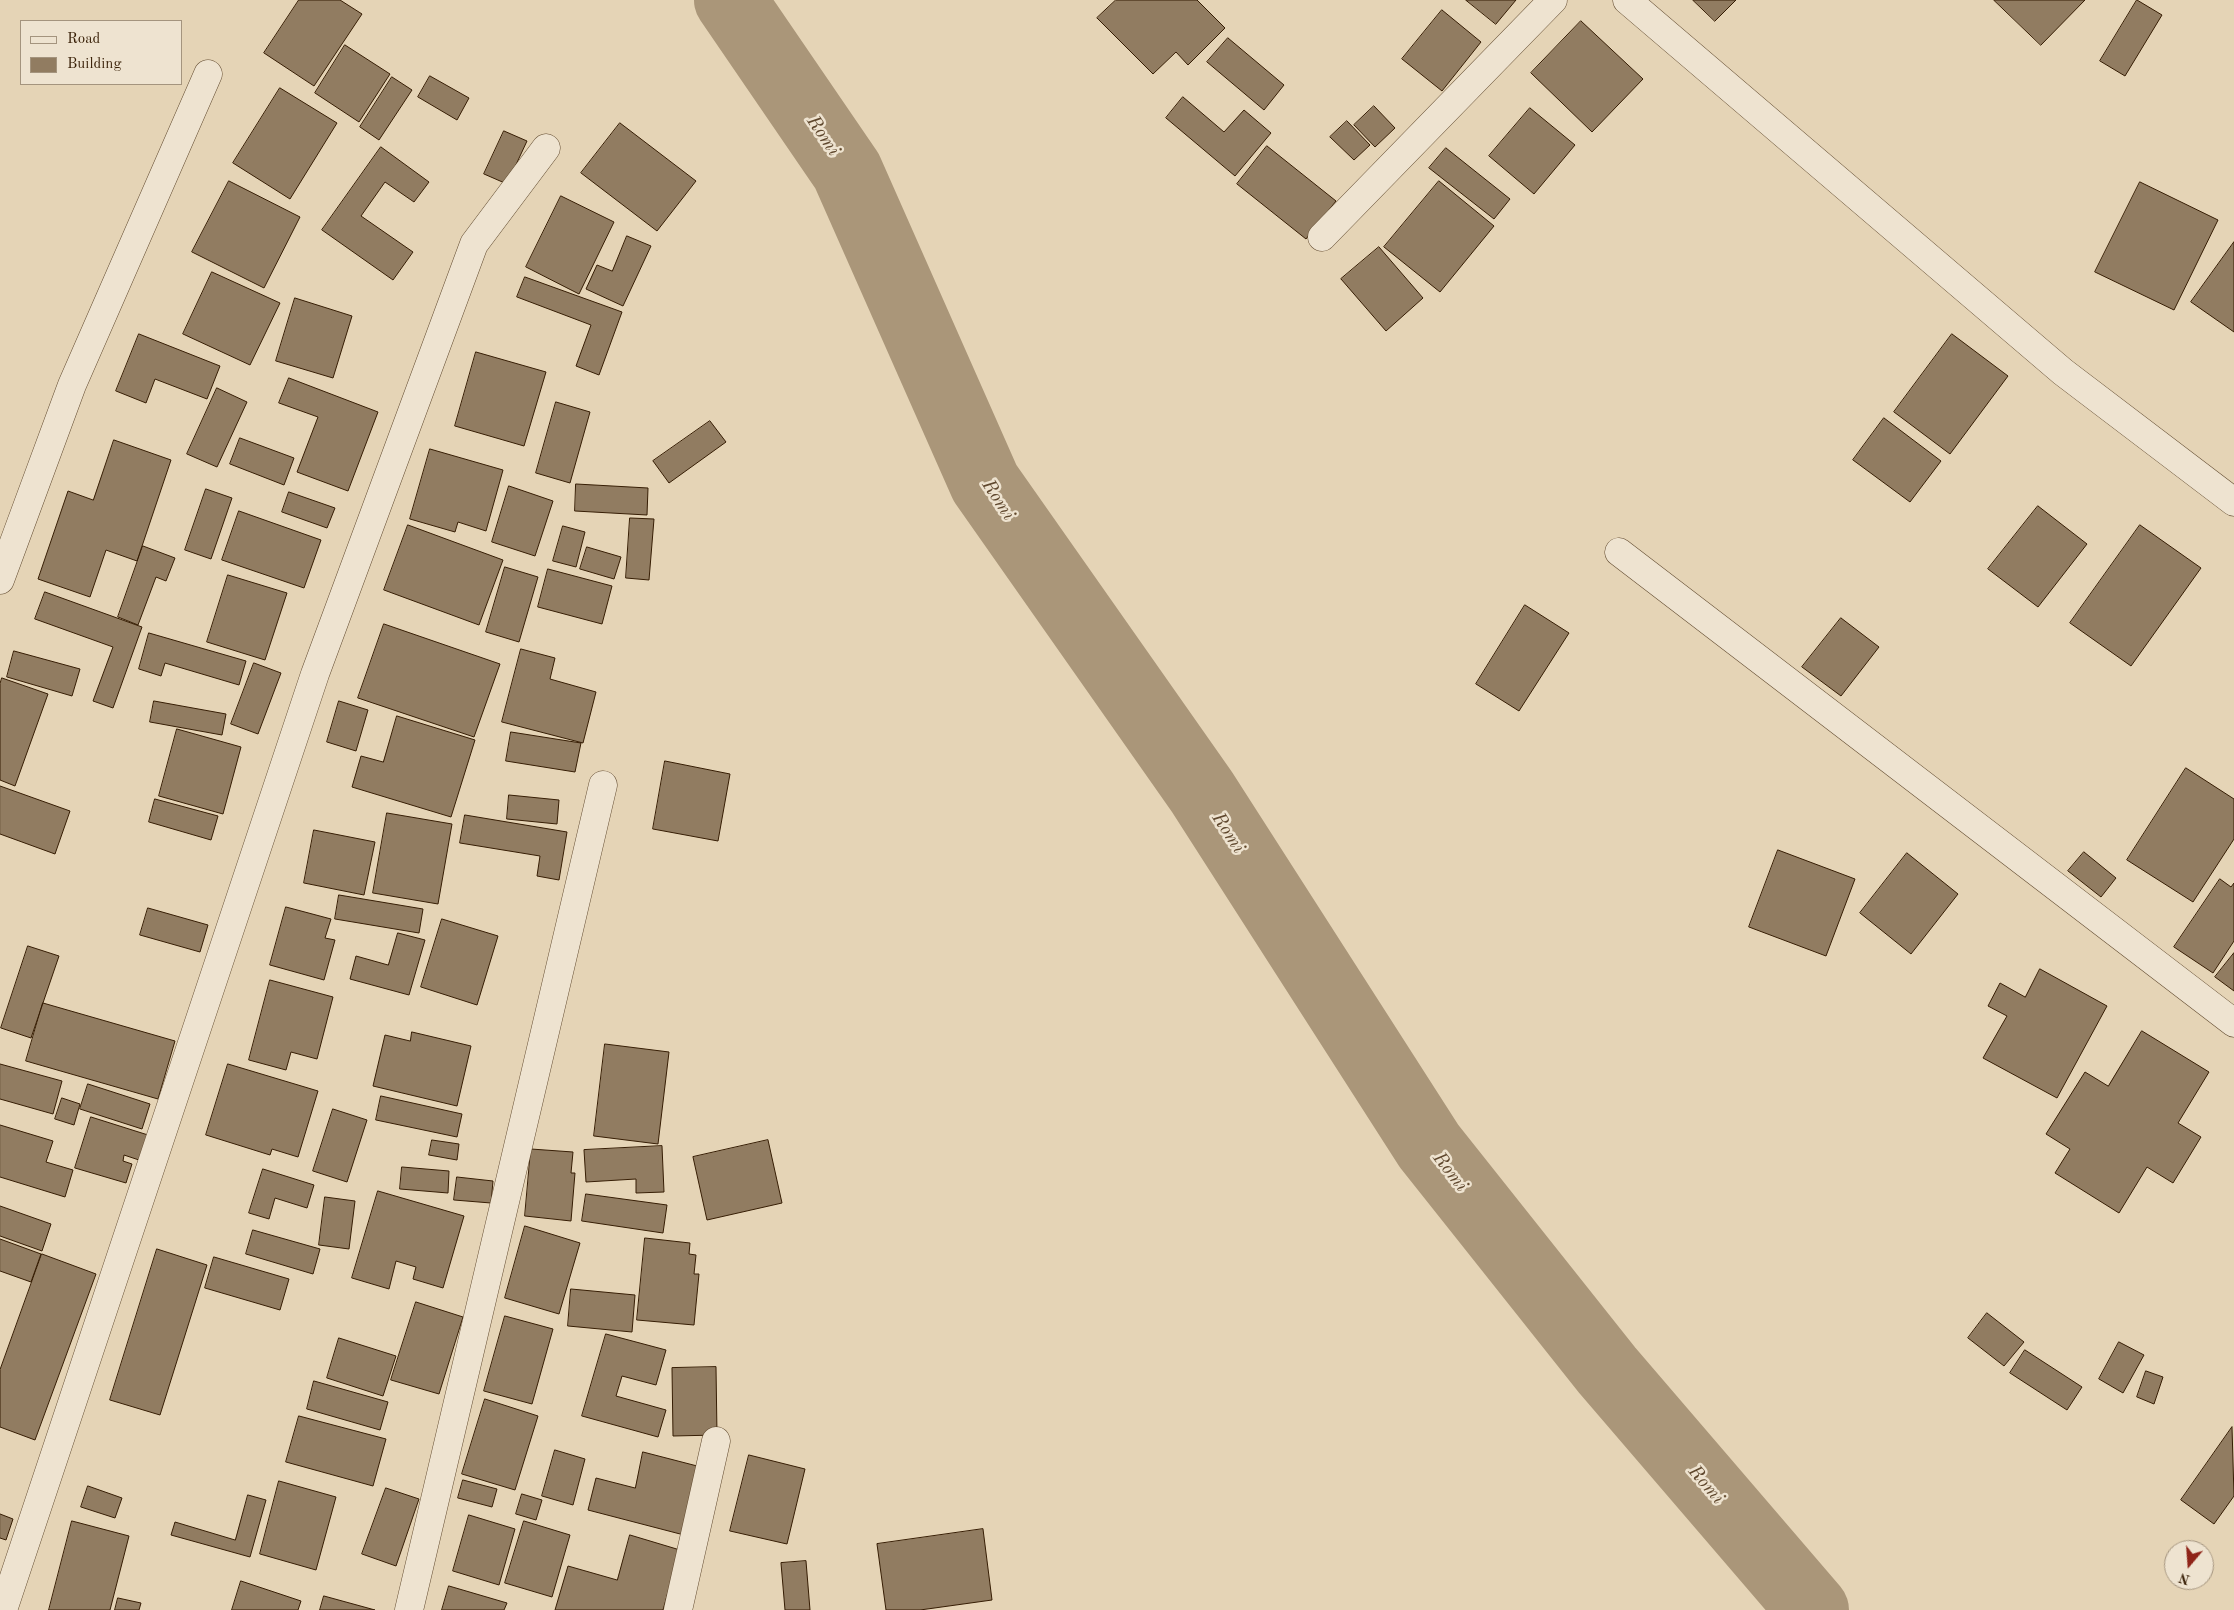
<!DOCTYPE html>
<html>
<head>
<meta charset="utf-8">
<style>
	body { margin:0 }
	#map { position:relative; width:2234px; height:1610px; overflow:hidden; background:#e5d4b6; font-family:"Old Standard TT",serif }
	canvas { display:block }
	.legend { position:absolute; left:20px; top:20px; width:162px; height:65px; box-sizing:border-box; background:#eee3d0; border:1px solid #a4947e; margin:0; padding:6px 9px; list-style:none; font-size:15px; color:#361d04 }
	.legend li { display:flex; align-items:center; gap:10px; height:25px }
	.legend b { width:25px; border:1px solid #a4947e }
	.north { position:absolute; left:2164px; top:1540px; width:50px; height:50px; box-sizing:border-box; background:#eee3d0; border:1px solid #a4947e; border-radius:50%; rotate:198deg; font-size:14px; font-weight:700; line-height:20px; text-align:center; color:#361d04 }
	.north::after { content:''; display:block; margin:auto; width:18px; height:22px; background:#8f2418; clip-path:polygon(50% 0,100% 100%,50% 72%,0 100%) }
</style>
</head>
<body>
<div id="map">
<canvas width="2234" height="1610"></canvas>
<ul class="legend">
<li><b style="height:6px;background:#eee3d0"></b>Road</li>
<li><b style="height:14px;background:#917c61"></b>Building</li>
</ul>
<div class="north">N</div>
</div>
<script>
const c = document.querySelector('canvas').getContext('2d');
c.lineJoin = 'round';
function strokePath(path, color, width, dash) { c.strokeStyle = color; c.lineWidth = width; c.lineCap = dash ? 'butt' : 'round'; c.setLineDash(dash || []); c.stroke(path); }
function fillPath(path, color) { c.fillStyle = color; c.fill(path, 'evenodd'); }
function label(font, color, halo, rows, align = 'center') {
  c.font = font + ' "Old Standard TT",serif'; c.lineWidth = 5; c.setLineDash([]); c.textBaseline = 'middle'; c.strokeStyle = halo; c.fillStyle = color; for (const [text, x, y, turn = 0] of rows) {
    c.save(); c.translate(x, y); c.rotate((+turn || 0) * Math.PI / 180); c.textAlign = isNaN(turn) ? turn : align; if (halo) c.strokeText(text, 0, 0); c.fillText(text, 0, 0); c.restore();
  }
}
strokePath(new Path2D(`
	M730 0 847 171 985 483 1202 792 1429 1146 1607 1370 1813 1610`), '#aa9679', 72);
const building = new Path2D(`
	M299 0H340L362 14 314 86 264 53Z
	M1116 0H1197L1225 28 1188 65 1176 52 1153 74 1097 18Z
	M1466 0H1516L1496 24Z
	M1693 0H1736L1715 21Z
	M1994 0H2085L2041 45Z
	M2137 0 2162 15 2125 76 2100 61Z
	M1442 10 1481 42 1442 91 1402 59Z
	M1581 21 1643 79 1592 132 1531 73Z
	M1228 38 1284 85 1264 110 1207 62Z
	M345 45 390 74 359 122 315 93Z
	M430 76 469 98 457 120 418 97Z
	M392 77 412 90 379 140 360 127Z
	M280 88 337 123 290 199 233 163Z
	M1183 97 1224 132 1244 110 1271 133 1235 176 1166 118Z
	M1374 106 1395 128 1375 147 1354 125Z
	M1530 108 1575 145 1534 194 1489 156Z
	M1347 121 1370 145 1354 160 1330 137Z
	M620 123 696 181 657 231 581 173Z
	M504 131 527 141 507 184 484 174Z
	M1267 146 1336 201 1306 239 1237 184Z
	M381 147 429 182 414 202 385 182 361 216 413 252 393 280 322 230Z
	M1446 148 1510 199 1494 219 1429 168Z
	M229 181 300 217 264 288 192 252Z
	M1439 181 1494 226 1440 292 1384 247Z
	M2140 182 2218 220 2174 310 2095 272Z
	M561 196 614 222 579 294 526 267Z
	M627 236 651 246 623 306 586 289 597 265 612 271Z
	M2234 242V332L2191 302Z
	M1379 247 1423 298 1386 331 1341 279Z
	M212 272 280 303 250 365 183 334Z
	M525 277 622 312 599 375 576 366 591 325 517 297Z
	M295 298 352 316 333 378 276 361Z
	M139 334 220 366 207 399 155 379 146 403 116 391Z
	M1952 334 2008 376 1950 454 1894 412Z
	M476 352 546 372 524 446 455 426Z
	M289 378 378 412 348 491 297 472 318 417 279 403Z
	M217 388 247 402 217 467 187 454Z
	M556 402 590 412 570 483 536 473Z
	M1884 418 1941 461 1910 502 1853 460Z
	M710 421 726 442 669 483 653 461Z
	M240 438 294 458 284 485 230 464Z
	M114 440 171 460 137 561 106 550 90 597 38 579 68 491 93 500Z
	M430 449 503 470 486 531 458 522 455 532 410 519Z
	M576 484 648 488 647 515 575 511Z
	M509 486 553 501 535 556 492 542Z
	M206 489 232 498 211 559 185 550Z
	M289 492 335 508 327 528 282 512Z
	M2038 506 2087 544 2038 607 1988 569Z
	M239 511 321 540 304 588 222 560Z
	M630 518 654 519 649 580 626 578Z
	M408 525 503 560 479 625 384 590Z
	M2140 525 2201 568 2131 666 2070 623Z
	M563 526 585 532 576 567 553 561Z
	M143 546 175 558 166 581 156 577 138 625 118 617Z
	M587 547 621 557 614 579 580 569Z
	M505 567 538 577 519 642 486 632Z
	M548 569 612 586 602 624 538 607Z
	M228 575 287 593 265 660 207 642Z
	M45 592 142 627 113 708 93 701 113 647 35 619Z
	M1525 605 1569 633 1519 711 1476 684Z
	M1841 618 1879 647 1841 696 1802 667Z
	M384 624 500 664 474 737 358 698Z
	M149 633 246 661 239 685 165 663 161 676 139 669Z
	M521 649 555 658 550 679 596 692 583 743 502 722Z
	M14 651 80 669 72 696 7 677Z
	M254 663 281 673 258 734 231 724Z
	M2 678 48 694 15 786 0 780V684Z
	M154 701 226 714 222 735 150 722Z
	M339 701 368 710 356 751 327 742Z
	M397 716 475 740 451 817 352 787 361 756 383 762Z
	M177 729 241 747 223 814 159 796Z
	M511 732 581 743 575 772 506 761Z
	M665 761 730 774 718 841 653 829Z
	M2186 768 2234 799V839L2193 902 2127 860Z
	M0 786 70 811 55 854 0 834Z
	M509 795 559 800 557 824 507 819Z
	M155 799 218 816 211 840 149 822Z
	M387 813 452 824 438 904 373 893Z
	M465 815 567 832 559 880 537 876 540 856 460 843Z
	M314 830 375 842 364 895 304 883Z
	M1778 850 1855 879 1826 956 1749 927Z
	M2084 852 2116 878 2101 897 2068 871Z
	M1907 853 1958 894 1911 954 1860 913Z
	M2220 879 2231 887 2234 883V941L2213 973 2174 947Z
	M339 895 423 909 419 933 335 919Z
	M286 907 331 919 325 938 335 940 324 980 270 965Z
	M148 908 208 925 200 952 140 935Z
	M442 919 498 936 477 1005 421 987Z
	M398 933 425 940 409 995 350 979 356 956 388 965Z
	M28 946 59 956 31 1038 1 1028Z
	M2234 953V991L2215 977Z
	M2040 969 2107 1006 2057 1098 1983 1058 2007 1016 1988 1006 2000 983 2025 997Z
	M270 980 333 997 317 1059 291 1052 286 1070 249 1060Z
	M43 1003 175 1041 158 1099 26 1061Z
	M2142 1031 2209 1072 2178 1123 2201 1137 2173 1183 2147 1167 2119 1213 2055 1173 2070 1149 2046 1134 2085 1072 2108 1086Z
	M412 1032 471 1046 457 1106 373 1086 385 1035 410 1041Z
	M605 1044 669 1052 658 1144 594 1136Z
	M0 1064 62 1081 53 1114 0 1099Z
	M228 1064 318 1091 298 1157 272 1149 270 1155 206 1135Z
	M88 1084 150 1104 142 1129 80 1109Z
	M381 1096 462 1114 457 1137 376 1120Z
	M62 1098 80 1104 74 1125 55 1119Z
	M333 1109 367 1120 347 1182 313 1171Z
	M91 1117 148 1135 139 1160 124 1155 123 1161 132 1164 126 1183 75 1168Z
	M0 1125 53 1141 46 1162 73 1170 65 1197 0 1177Z
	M432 1140 459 1144 457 1160 429 1155Z
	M768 1140 782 1203 707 1220 693 1157Z
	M662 1146 664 1192 636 1193V1179L586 1182 584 1150Z
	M531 1149 573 1152 571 1173H575L571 1221 525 1216Z
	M402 1167 449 1171 448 1193 400 1189Z
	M263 1169 314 1185 307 1208 275 1198 269 1219 249 1213Z
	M457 1177 493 1181 491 1203 454 1200Z
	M378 1191 464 1216 443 1288 413 1279 416 1267 396 1261 389 1289 352 1278Z
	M586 1194 667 1205 663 1233 582 1221Z
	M325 1197 355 1201 349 1249 319 1245Z
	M0 1206 51 1224 42 1251 0 1236Z
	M525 1226 580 1243 559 1314 505 1298Z
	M253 1230 320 1249 313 1274 246 1254Z
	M645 1238 690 1243 689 1254 696 1255 694 1274H699L694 1325 637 1320Z
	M0 1239 41 1254 31 1282 0 1271Z
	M157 1249 207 1265 160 1415 110 1400Z
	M42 1254 96 1274 35 1440 0 1427V1370Z
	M214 1257 289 1279 280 1310 205 1288Z
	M571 1289 635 1295 632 1332 568 1326Z
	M416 1302 463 1317 439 1394 391 1380Z
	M1987 1313 2024 1342 2004 1366 1968 1338Z
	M505 1316 553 1329 532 1404 484 1391Z
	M606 1334 666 1350 656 1385 622 1376 616 1396 666 1410 658 1437 582 1416Z
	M339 1338 396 1356 383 1396 327 1378Z
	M2119 1342 2144 1355 2123 1393 2099 1379Z
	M2025 1350 2082 1387 2067 1410 2010 1373Z
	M716 1367 717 1435 673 1436 672 1368Z
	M2146 1371 2163 1377 2154 1404 2137 1397Z
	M314 1381 388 1402 380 1430 307 1409Z
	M485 1399 538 1416 515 1490 462 1474Z
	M299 1416 386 1439 373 1486 286 1462Z
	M2232 1427 2234 1496 2214 1524 2181 1500Z
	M555 1450 585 1459 573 1505 542 1496Z
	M643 1452 701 1467 684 1535 588 1510 596 1478 635 1488Z
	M749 1455 805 1469 787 1544 730 1531Z
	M463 1480 497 1489 492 1507 458 1498Z
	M279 1481 336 1497 316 1570 260 1554Z
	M88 1486 122 1498 115 1518 81 1507Z
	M386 1488 419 1499 396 1566 362 1554Z
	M522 1494 542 1500 536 1520 516 1514Z
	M248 1495 266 1500 250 1557 171 1535 175 1522 235 1540Z
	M0 1514 13 1519 6 1540 0 1538Z
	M469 1515 515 1529 499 1585 453 1571Z
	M72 1521 129 1536 110 1610H49Z
	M524 1521 570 1535 552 1597 505 1583Z
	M983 1529 992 1600 920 1610H886L877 1544Z
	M630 1535 680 1550 663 1610H555L568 1566 617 1580Z
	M806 1561 810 1610H785L781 1563Z
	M241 1581 301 1601 298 1610H232Z
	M449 1586 507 1603 504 1610H442Z
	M324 1596 375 1610H320Z
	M118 1598 141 1603 139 1610H115Z`);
fillPath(building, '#917c61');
strokePath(building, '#361d04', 1);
const minor = new Path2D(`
	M1627 0 2063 372 2234 502
	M1322 237 1553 0
	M1619 552 2234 1023
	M0 580 72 385 208 74
	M3 1610 315 674 474 244 546 148
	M409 1610 603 785
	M678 1610 716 1441`);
strokePath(minor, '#624b30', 29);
strokePath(minor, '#eee3d0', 28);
label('italic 19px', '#5f472d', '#eee3d0', [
	["Romi",823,136,56],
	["Romi",998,500,57],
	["Romi",1228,833,57],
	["Romi",1450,1172,52],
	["Romi",1706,1485,49]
]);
</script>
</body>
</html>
